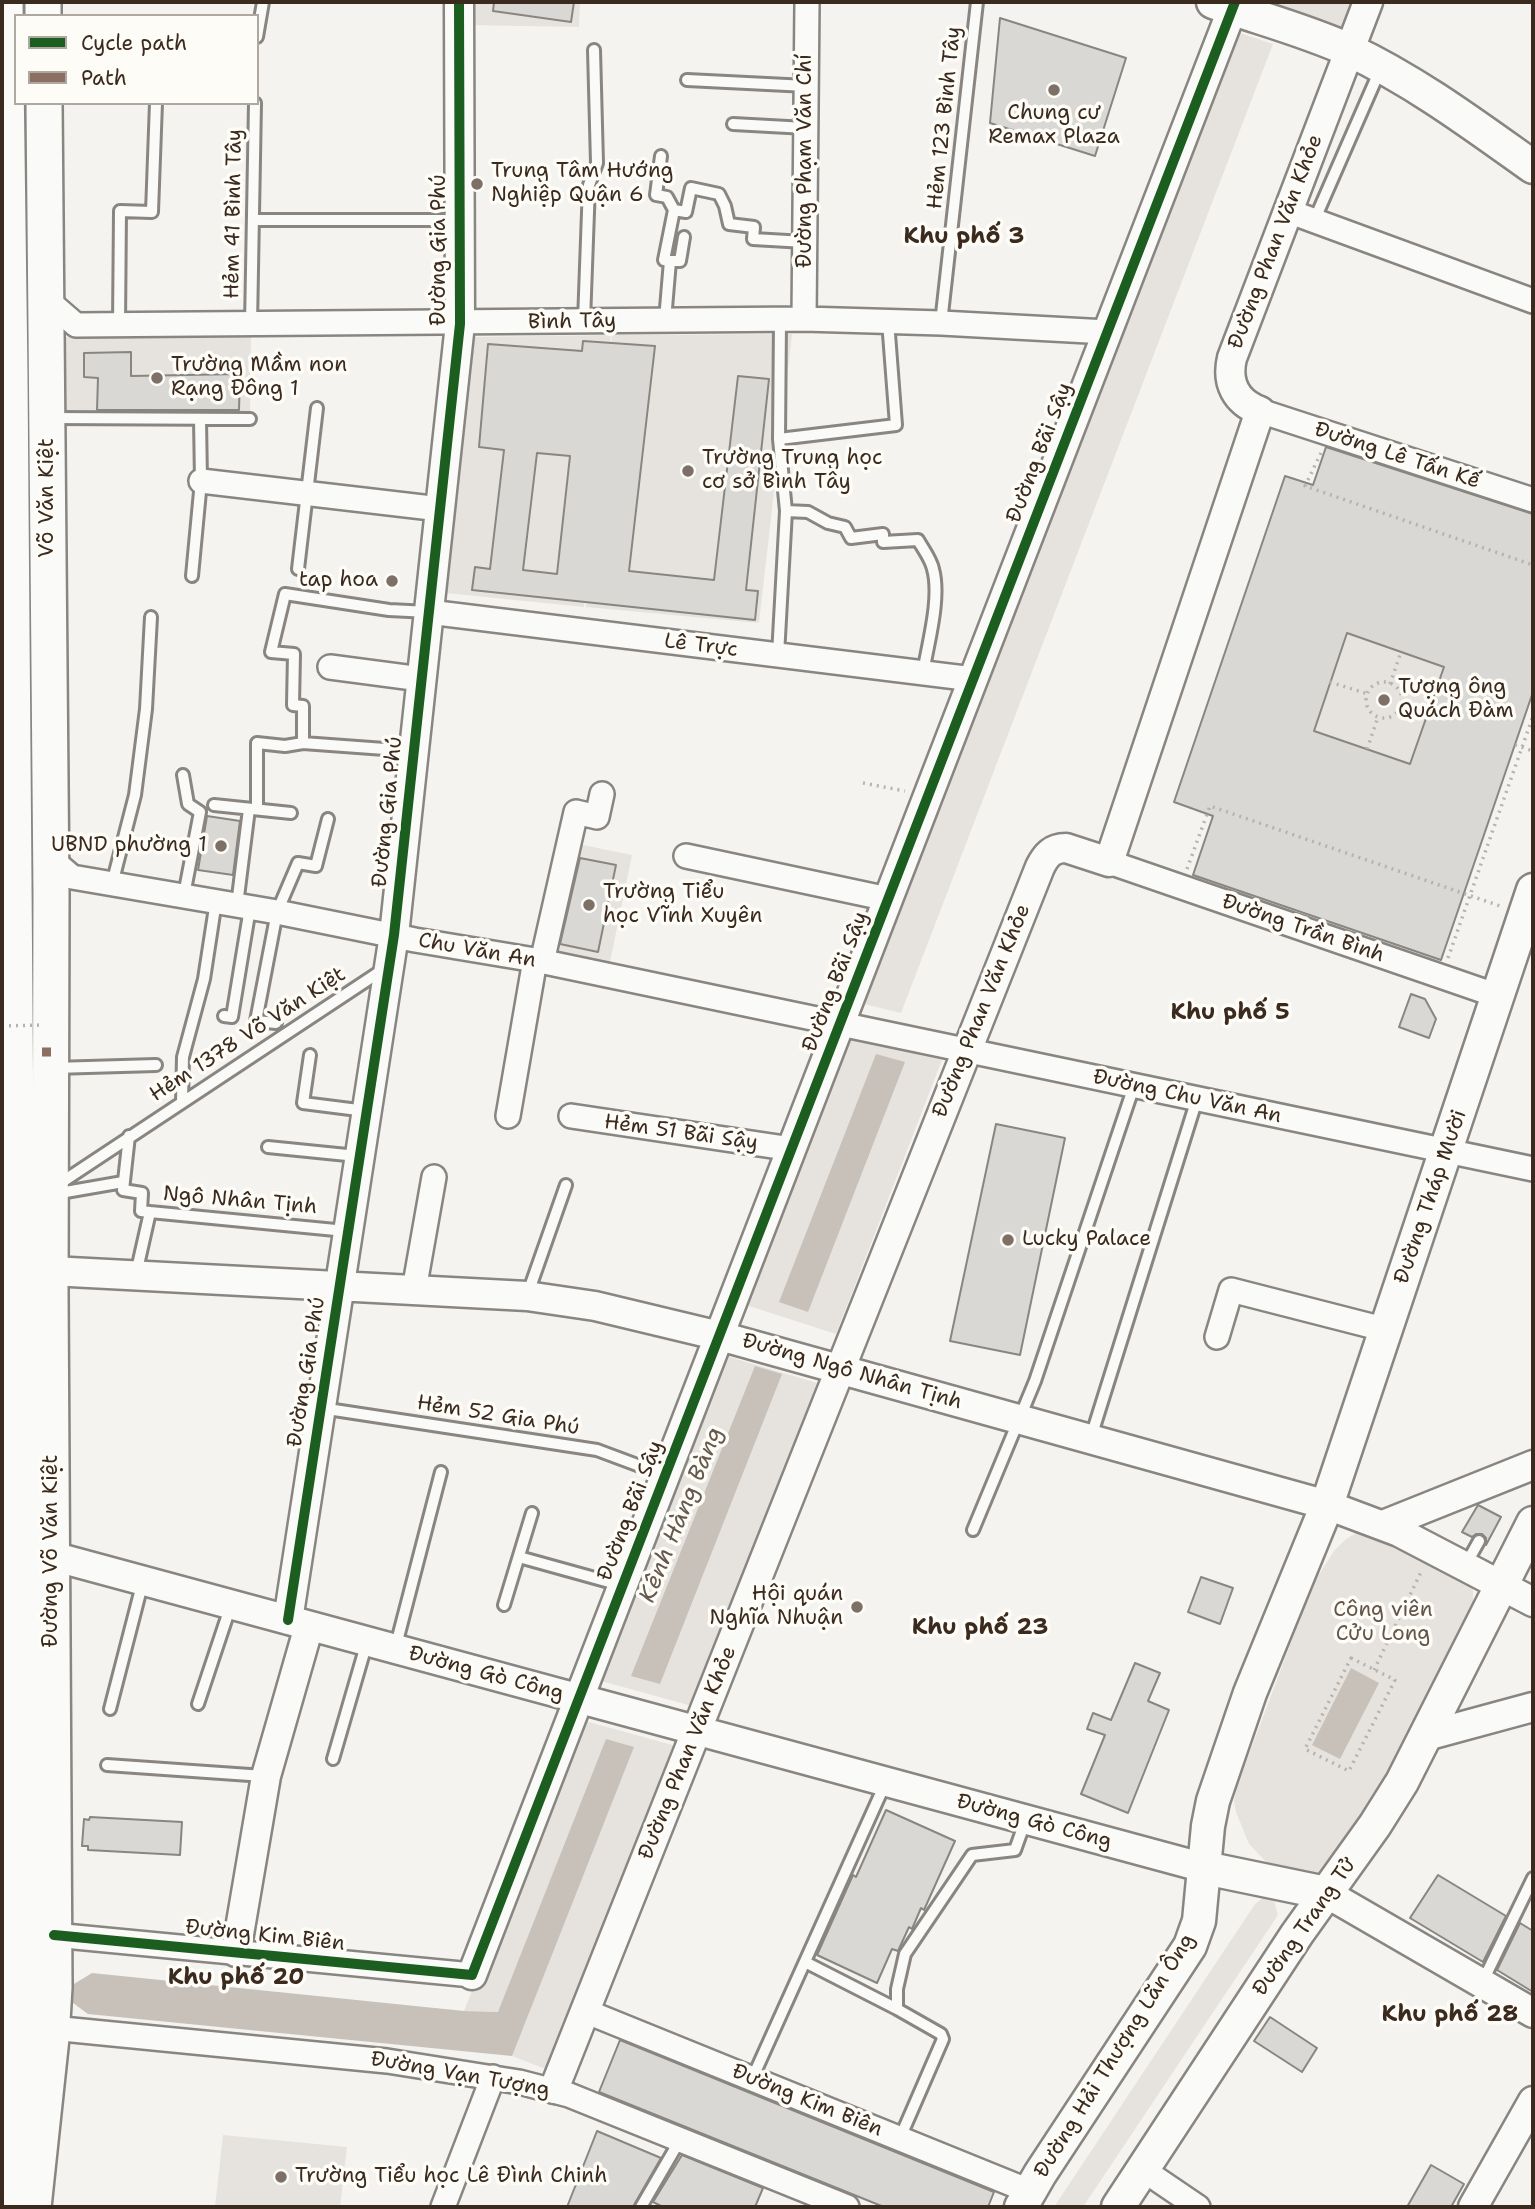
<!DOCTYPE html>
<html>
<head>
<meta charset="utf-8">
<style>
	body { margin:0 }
	#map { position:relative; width:1535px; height:2209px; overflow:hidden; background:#f4f3ef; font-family:"Shantell Sans",sans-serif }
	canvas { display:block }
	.frame { position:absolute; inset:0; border:4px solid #3b2a1e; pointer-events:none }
	.legend { position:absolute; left:14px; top:14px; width:245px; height:91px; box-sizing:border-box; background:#fdfcf7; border:2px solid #afa8a0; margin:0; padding:9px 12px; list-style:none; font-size:21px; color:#3b2a1e }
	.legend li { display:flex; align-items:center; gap:14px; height:35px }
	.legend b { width:35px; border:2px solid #afa8a0 }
</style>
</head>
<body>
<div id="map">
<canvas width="1535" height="2209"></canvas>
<div class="frame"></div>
<ul class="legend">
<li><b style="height:9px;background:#1b5e20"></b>Cycle path</li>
<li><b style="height:9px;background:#8d6e63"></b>Path</li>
</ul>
</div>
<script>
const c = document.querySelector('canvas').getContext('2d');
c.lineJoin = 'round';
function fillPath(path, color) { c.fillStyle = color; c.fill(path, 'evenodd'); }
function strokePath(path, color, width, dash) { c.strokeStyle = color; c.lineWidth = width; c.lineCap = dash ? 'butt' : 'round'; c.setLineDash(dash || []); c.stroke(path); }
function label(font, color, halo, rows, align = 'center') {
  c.font = font + ' "Shantell Sans",sans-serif'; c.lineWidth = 7; c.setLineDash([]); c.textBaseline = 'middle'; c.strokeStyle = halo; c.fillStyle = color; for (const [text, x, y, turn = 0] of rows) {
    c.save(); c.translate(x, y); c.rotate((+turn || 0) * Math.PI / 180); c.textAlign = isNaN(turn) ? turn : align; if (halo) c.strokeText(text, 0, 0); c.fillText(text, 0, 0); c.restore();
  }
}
fillPath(new Path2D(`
	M465 2H580L579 27 465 25Z
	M1272 2H1357L1346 30Z
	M1237 32 1273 44 901 1013 864 1004Z
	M792 334 759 623 586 607 612 335Z
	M611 335 584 607 446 593 473 337Z
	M63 337H251L250 419H62Z
	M1347 633 1444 667 1410 764 1314 731Z
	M568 842 632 855 609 967 546 954Z
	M850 1038 942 1060 836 1334 743 1304Z
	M723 1355 817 1383 692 1706 594 1679Z
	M1358 1532 1386 1534 1465 1578 1473 1588V1614L1467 1632 1348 1845 1325 1871 1312 1876 1282 1871 1268 1864 1249 1844 1236 1812 1234 1801 1236 1789 1313 1584 1334 1551 1346 1539Z
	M578 1719 676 1746 551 2071 512 2056 498 2012 464 2011Z
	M1263 1898 1274 1901 1278 1915 1083 2207H1054L1255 1904Z
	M223 2135 347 2147 340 2207H215Z`), '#e6e3de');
fillPath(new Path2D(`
	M876 1054 905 1062 808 1312 779 1302Z
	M755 1366 782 1374 660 1684 631 1676Z
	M1351 1668 1379 1683 1340 1759 1312 1745Z
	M606 1739 634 1747 512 2056 88 2014 69 2000V1987L92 1973 464 2011 498 2012Z`), '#c7c1ba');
const building = new Path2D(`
	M494 2H574L571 22 493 11Z
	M1000 18 1126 58 1095 156 990 123Z
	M583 341 655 346 629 571 714 580 738 376 769 379 746 590 758 591 755 620 472 590 475 567 490 569 504 450 479 447 488 344 582 351ZM537 453 570 456 557 574 523 570Z
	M131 352V376L240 374 239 410H97L98 378 84 377V353Z
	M1326 447 1533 514V692L1441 960 1193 875 1213 816 1174 802 1285 476 1313 485ZM1347 633 1444 667 1410 764 1314 731Z
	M207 816 240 821 233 875 198 870Z
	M580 858 616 865 598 952 560 944Z
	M1411 994 1425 999 1436 1019 1429 1038 1399 1027Z
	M996 1124 1065 1138 1020 1355 950 1341Z
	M1478 1505 1501 1517 1486 1545V1538L1482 1534H1476L1472 1537 1462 1532Z
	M1201 1577 1233 1588 1220 1624 1188 1612Z
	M1135 1663 1160 1673 1148 1701 1169 1710 1128 1813 1081 1794 1105 1735 1087 1729 1093 1713 1111 1720Z
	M886 1810 955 1841 924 1910 921 1908 912 1929 909 1927 898 1951 892 1949 877 1983 817 1955 853 1875 856 1877Z
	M90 1817 182 1822 180 1855 88 1850V1846H82L84 1819 89 1820Z
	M1438 1875 1506 1916 1483 1962 1410 1918Z
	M1520 1923 1533 1931V1992L1497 1970Z
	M1270 2017 1317 2048 1302 2072 1254 2041Z
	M620 2040 994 2192 988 2207H884L599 2092Z
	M597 2131 661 2158 633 2207H567Z
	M682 2155 763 2188 755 2207H663L653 2202Z
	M1431 2165 1464 2184 1451 2207H1407Z`);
fillPath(building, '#d9d8d5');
strokePath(building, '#898681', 2);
const service = new Path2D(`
	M257 37 263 2
	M687 80 807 86
	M733 124 806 128
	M661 156 656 195 667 197 674 210 664 260 670 261 665 320
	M674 210 686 212 691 188 719 194 725 206 729 224 754 227 753 239 805 242
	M253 220H457
	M1314 221 1380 70
	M670 261H680L684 237
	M584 321 589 185 597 163 594 50
	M941 323 977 2
	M119 325 120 211 152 212 156 103
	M251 325 255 103
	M50 418 250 419
	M779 439 896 425 888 321
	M786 511 808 512 828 523 845 527 851 538 883 534V542L918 540C923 549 931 559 933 569 941 598 928 643 923 673
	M298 569 317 408
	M192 576 201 481 200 419
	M778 655 786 511 779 439 780 321
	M303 743V706L293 705 294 654 271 652 285 594 389 610 429 612
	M183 775 188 804 200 812 184 895
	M214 805 291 813
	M257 809V743L285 746 303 743 412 751
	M112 884 135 795 146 709 151 617
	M237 905 249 809
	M224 1016 232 1017 250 908
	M276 1023 256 1021 277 912 298 863 316 866 328 819
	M310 1055 303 1103 366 1111
	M54 1068 156 1065
	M182 1102 183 1057 204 979 216 901
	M129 1136 123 1190 142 1193 141 1211 150 1212
	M268 1147 357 1156
	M56 1186 384 969
	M54 1194 123 1182
	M136 1274 150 1212 346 1231
	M528 1293 566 1185
	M321 1408 597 1450 664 1475
	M1091 1437 1197 1099
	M973 1530 1035 1381 1134 1086
	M519 1557 620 1585
	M1465 1566 1479 1541
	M504 1605 532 1513
	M395 1649 441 1472
	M198 1704 231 1605
	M110 1709 143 1581
	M333 1759 367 1642
	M107 1765 264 1776
	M805 1962 897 2009
	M1482 1983 1533 1878
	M752 2079 885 1784
	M900 2138 943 2039 941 2034 897 2009V1989L905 1954 972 1855 1015 1850 1025 1822
	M641 2207 680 2140`);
const minor = new Path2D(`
	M1288 211 1533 301
	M47 300 76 325 804 319 941 323 1107 332
	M804 319 807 2
	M1260 411 1533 500
	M201 481 440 509
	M429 612 973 679
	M330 667 421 679
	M686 856 888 899
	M51 859 72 877 277 912 415 940 535 960 1533 1169
	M1109 862 1498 996
	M542 962 576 812 597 817 602 794
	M508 1116 535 960
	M571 1116 792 1149
	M414 1290 434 1177
	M1217 1337 1231 1290 1387 1330
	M54 1935 472 1975
	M585 2011 1029 2191
	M52 2028 387 2061 519 2082 569 2095 847 2207
	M1142 2169 1198 2207
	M443 2207 493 2077`);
const tertiary = new Path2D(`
	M51 1271 527 1296 595 1306 720 1336 1327 1505 1399 1532 1533 1602
	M1383 1525 1533 1465
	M52 1556 1205 1868
	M288 1620 394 935 460 324 459 2
	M1426 1736 1533 1707
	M1326 1893 1533 2013
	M236 1952 266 1776 309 1626
	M472 1975 1235 2
	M554 2089 1040 867C1046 855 1052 848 1066 848L1109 862 1260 411C1236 402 1226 383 1232 358L1368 2
	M1473 2207 1533 2101`);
const secondary = new Path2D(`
	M1213 2C1258 18 1305 30 1349 50 1415 81 1474 125 1533 167
	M1205 1868 1326 1893
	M1021 2207 1040 2174 1190 1946 1199 1921 1208 1826 1213 1801 1250 1693 1327 1505 1533 890
	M1118 2207 1297 1934 1375 1825 1402 1782 1533 1523`);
const primary = new Path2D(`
	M43 2V16
	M33 2207 51 2038 54 1987 50 1292 51 894 44 103`);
const trunk = new Path2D(`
	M4 2 9 375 21 1898 18 2025 5 2207`);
strokePath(service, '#898681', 16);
strokePath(minor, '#898681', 28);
strokePath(tertiary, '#898681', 33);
strokePath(secondary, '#898681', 37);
strokePath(primary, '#898681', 40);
strokePath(trunk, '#898681', 42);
strokePath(new Path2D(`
	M1321 453 1305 486 1533 565
	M1330 682 1368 694
	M1366 700a18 18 0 1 1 36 0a18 18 0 1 1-36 0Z
	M1390 684 1401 652
	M1401 706 1427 715
	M1515 745 1533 751
	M1367 749 1378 717
	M863 783 905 791
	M1187 869 1210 806 1503 907
	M1448 958 1533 716
	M1351 1658 1395 1680 1349 1771 1305 1749Z
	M1374 1670 1422 1570`), '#b5b3b0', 3.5, [2, 5]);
strokePath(service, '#fafaf8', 10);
strokePath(minor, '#fafaf8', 23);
strokePath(tertiary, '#fafaf8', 28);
strokePath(secondary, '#fafaf8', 32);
strokePath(primary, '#fafaf8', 35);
strokePath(trunk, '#fafaf8', 37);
strokePath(new Path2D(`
	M2 1026 43 1025`), '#b5b3b0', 3.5, [2, 5]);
strokePath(new Path2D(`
	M42 1052H51`), '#8d6e63', 9, [18, 9]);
strokePath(new Path2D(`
	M288 1620 394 935 460 324 459 2
	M54 1935 472 1975 1235 2`), '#1b5e20', 10);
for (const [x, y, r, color] of [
	[1054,90,7,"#7c7067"],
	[477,184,7,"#7c7067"],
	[157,378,7,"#7c7067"],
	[688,471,7,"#7c7067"],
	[392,581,7,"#7c7067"],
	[1384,700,7,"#7c7067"],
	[221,846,7,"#7c7067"],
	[589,905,7,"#7c7067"],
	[1008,1240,7,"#7c7067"],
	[857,1607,7,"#7c7067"],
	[281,2177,7,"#7c7067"]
]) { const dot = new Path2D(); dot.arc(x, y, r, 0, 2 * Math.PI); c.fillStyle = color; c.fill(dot); strokePath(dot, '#fdfcf7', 2.5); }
label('21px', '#3b2a1e', '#fdfcf7', [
	["Chung cư",1054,114,"center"],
	["Remax Plaza",1054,138,"center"],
	["Trung Tâm Hướng",491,172],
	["Nghiệp Quận 6",491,196],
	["Trường Mầm non",171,366],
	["Rạng Đông 1",171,390],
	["Trường Trung học",702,459],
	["cơ sở Bình Tây",702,483],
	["tap hoa",378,581,"right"],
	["Tượng ông",1398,688],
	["Quách Đàm",1398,712],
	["UBND phường 1",207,846,"right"],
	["Trường Tiểu",603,893],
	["học Vĩnh Xuyên",603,917],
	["Lucky Palace",1022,1240],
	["Hội quán",843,1595,"right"],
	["Nghĩa Nhuận",843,1619,"right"],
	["Trường Tiểu học Lê Đình Chinh",295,2177]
], 'left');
label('21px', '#3b2a1e', '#fdfcf7', [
	["Hẻm 123 Bình Tây",945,118,-84],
	["Đường Phạm Văn Chí",806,161,-90],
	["Hẻm 41 Bình Tây",234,214,-89],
	["Đường Phan Văn Khỏe",1276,242,-69],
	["Đường Gia Phú",440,250,-90],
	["Bình Tây",572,322,-1],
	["Đường Bãi Sậy",1040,453,-69],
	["Đường Lê Tấn Kế",1397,456,18],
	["Võ Văn Kiệt",48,498,-90],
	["Lê Trực",701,646,7],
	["Đường Gia Phú",388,812,-84],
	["Đường Trần Bình",1303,929,19],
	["Chu Văn An",477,951,10],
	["Đường Bãi Sậy",836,982,-69],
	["Đường Phan Văn Khỏe",982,1011,-68],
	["Hẻm 1378 Võ Văn Kiệt",248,1035,-33],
	["Đường Chu Văn An",1187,1097,12],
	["Hẻm 51 Bãi Sậy",681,1133,8],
	["Đường Tháp Mười",1431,1197,-71],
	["Ngô Nhân Tịnh",240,1201,5],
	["Đường Gia Phú",307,1372,-81],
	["Đường Ngô Nhân Tịnh",852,1372,16],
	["Hẻm 52 Gia Phú",498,1416,9],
	["Đường Bãi Sậy",631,1511,-69],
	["Đường Võ Văn Kiệt",52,1551,-90],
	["Đường Gò Công",486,1674,15],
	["Đường Phan Văn Khỏe",688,1753,-68],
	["Đường Gò Công",1034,1822,15],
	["Đường Trang Tử",1305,1927,-55],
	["Đường Kim Biên",265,1936,6],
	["Đường Hải Thượng Lãn Ông",1115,2056,-58],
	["Đường Vạn Tượng",460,2075,10],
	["Đường Kim Biên",807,2101,22]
]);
label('21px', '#63554a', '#fdfcf7', [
	["Công viên",1383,1611],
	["Cửu Long",1383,1635]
]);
label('bold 23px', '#3b2a1e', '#fdfcf7', [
	["Khu phố 3",964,237],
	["Khu phố 5",1230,1013],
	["Khu phố 23",980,1628],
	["Khu phố 20",236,1978],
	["Khu phố 28",1450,2015]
]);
label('italic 23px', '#65584d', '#fdfcf7', [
	["Kênh Hàng Bàng",682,1515,-68]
]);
</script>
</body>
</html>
